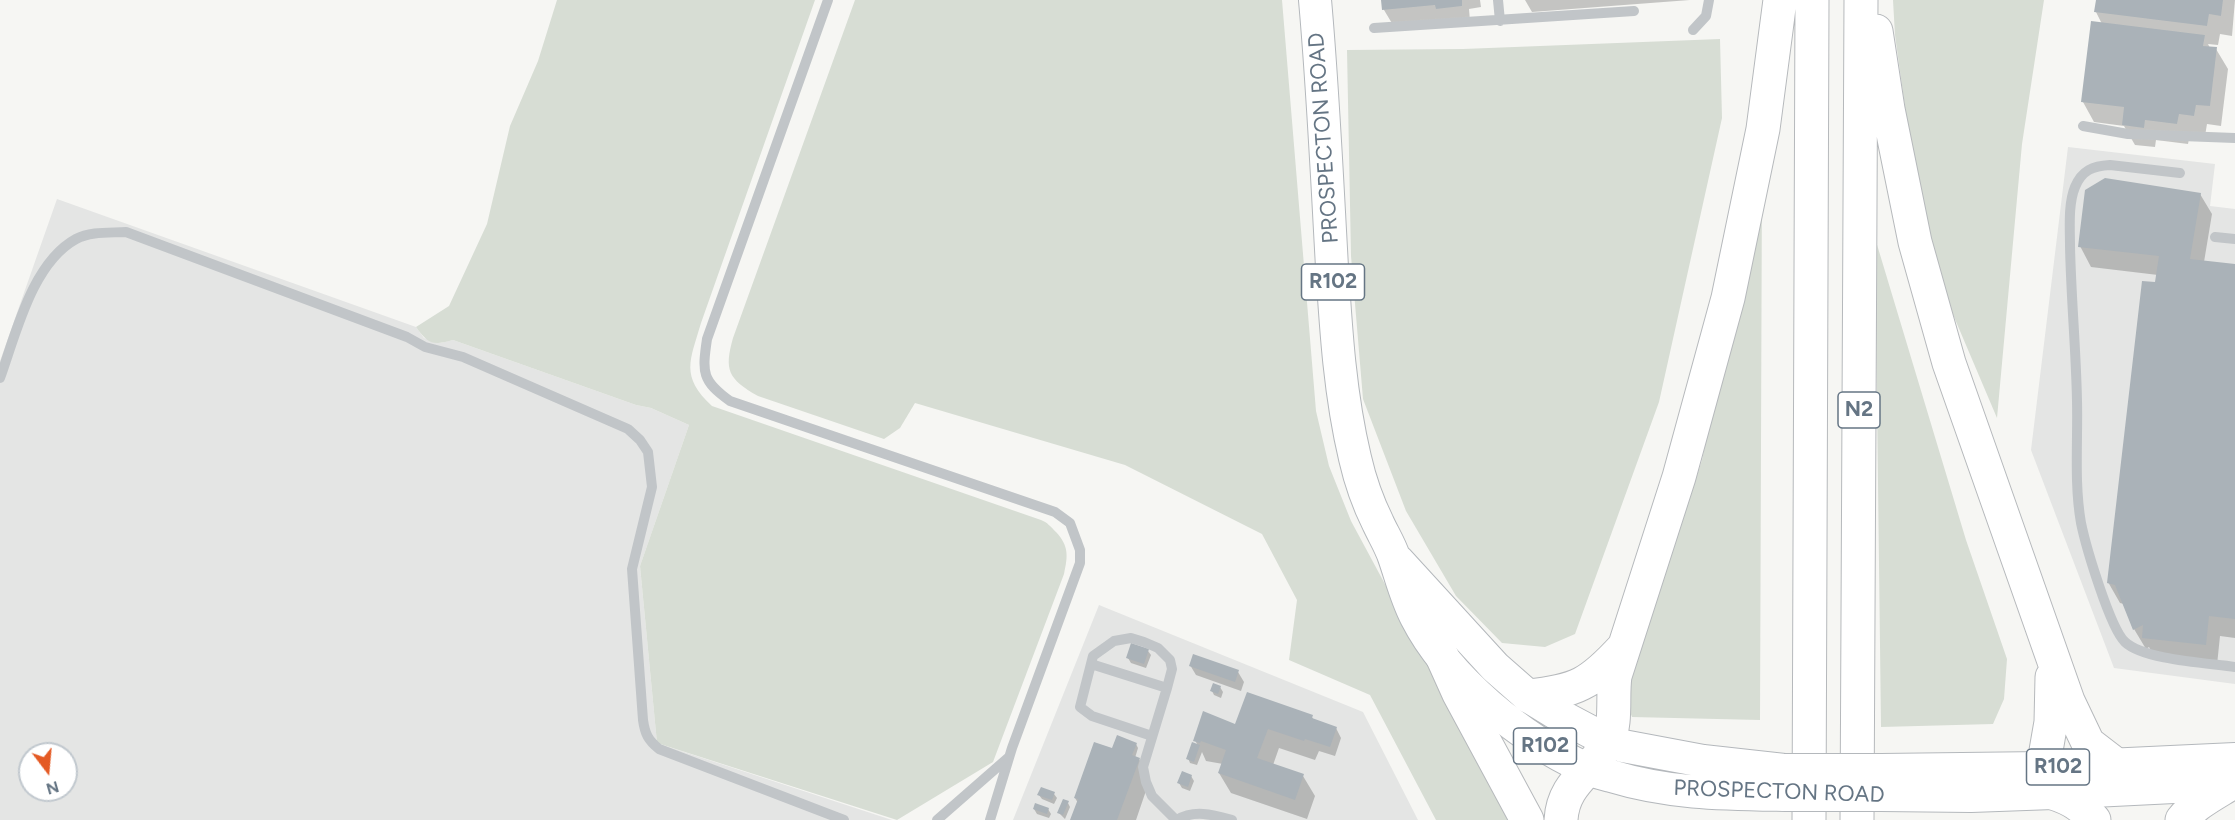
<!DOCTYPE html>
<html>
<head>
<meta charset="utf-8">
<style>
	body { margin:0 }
	#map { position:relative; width:2235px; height:820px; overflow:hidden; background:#f6f6f3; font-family:Figtree,sans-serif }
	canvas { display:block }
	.north { position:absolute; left:18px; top:742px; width:60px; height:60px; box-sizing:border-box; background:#fff; border:2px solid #c1c8ce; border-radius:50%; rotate:164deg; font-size:16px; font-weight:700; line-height:24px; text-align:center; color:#657584 }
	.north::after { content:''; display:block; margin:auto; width:21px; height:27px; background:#e45a24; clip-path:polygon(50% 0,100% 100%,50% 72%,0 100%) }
</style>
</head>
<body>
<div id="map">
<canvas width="2235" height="820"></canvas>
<div class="north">N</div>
</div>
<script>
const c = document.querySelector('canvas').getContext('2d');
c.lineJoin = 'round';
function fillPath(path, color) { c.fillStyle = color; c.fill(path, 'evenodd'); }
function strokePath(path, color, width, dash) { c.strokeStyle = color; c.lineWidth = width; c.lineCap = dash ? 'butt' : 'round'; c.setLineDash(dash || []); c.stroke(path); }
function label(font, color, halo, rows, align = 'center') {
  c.font = font + ' Figtree,sans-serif'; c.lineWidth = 6; c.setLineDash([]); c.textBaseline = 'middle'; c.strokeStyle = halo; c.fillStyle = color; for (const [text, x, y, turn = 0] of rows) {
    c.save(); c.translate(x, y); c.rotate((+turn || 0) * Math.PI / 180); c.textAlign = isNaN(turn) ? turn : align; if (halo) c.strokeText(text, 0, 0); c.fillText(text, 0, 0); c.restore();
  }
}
fillPath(new Path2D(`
	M2068 147 2215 164 2210 206 2235 209V684L2114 668 2031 450Z
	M57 199 416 327 424 338 441 343 453 340 636 405 651 408 689 425 640 566 657 743 892 820H0V361ZM30 754H66V790H30Z
	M1099 605 1363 712 1418 820H1013Z`), '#e4e5e4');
fillPath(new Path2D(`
	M557 0H815L701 323C690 361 680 376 712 406L1041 520C1047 522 1051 527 1056 532 1069 546 1068 556 1064 574L993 762 897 820 657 743 640 566 689 425 651 408 636 405 453 340C433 346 428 344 416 327L449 306 487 224 510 126 538 61Z
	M855 0H1282L1316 411 1329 466 1351 521 1512 820H1436L1370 695 1289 660 1297 600 1262 534 1125 465 915 403 900 428 884 439 758 396C728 379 724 370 733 338Z
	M1893 0H2044L2022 144 1997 418 1946 298 1912 158 1895 35Z
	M1720 39 1722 118 1659 402 1575 634 1545 647 1502 643 1456 596 1406 511 1363 399 1351 256 1347 50 1463 49Z
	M1762 170 1760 720 1632 717 1617 679 1663 581 1702 460Z
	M1875 238 1966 540 2007 659 2004 699 1993 724 1881 727Z`), '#d7ddd4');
fillPath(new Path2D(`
	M1383 0H1480L1481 7 1469 9 1470 21 1393 25 1384 10Z
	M1525 0H1690L1532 12Z
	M2097 0H2235L2232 36 2220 34 2218 45 2208 44 2210 48 2216 49 2228 69 2221 126 2207 124 2205 136 2190 134 2188 144 2156 140 2155 147 2135 145 2124 126 2094 122 2083 102 2102 24 2096 12Z
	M2200 194 2212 214 2204 262 2235 265V638L2220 636 2217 665 2155 658 2149 647 2146 649 2134 629 2124 604 2120 603 2108 582 2158 275 2091 267 2080 246Z
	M1132 645 1148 651 1151 655 1146 668 1131 663 1128 658Z
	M1190 665 1238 672 1244 682 1241 691 1196 675Z
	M1220 687 1223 692 1221 698 1214 695 1212 691Z
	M1312 717 1314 721 1336 728 1341 738 1335 756 1319 751 1315 760 1279 748 1273 765 1303 776 1315 796 1307 819 1231 793 1219 773 1223 764 1206 761 1202 752 1197 765 1190 763 1188 758 1198 746 1195 740 1236 726Z
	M1136 744 1138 748 1135 758 1139 759 1150 779 1136 820H1072L1078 803 1075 798 1116 751Z
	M1191 776 1194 781 1190 791 1182 788 1179 783Z
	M1054 794 1057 798 1054 804 1042 799 1039 795Z
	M1068 803 1070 807 1065 819 1059 813Z
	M1034 809H1048L1051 814 1049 818 1037 814Z`), '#0003');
fillPath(new Path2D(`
	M1381 0H1462V6L1436 9 1435 5 1382 10Z
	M2096 0H2223L2221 16 2209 14 2207 26 2094 12Z
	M2091 21 2205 35 2203 46 2217 47 2210 106 2196 105 2194 116 2179 114 2177 124 2145 120 2144 128 2122 125 2124 107 2081 102Z
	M2105 178 2201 193 2190 259 2235 264V619L2209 616 2206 645 2142 638 2143 625 2133 630 2115 585 2107 583 2142 281 2155 282 2159 256 2078 247 2085 190Z
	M1131 643 1149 649 1144 664 1126 658Z
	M1193 654 1239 670 1235 682 1189 666Z
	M1213 683 1221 686 1218 694 1210 691Z
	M1247 692 1313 715 1312 718 1337 727 1330 747 1305 739 1304 741 1268 729 1257 758 1304 774 1295 800 1218 773 1226 750 1201 741 1200 743 1193 741 1203 711 1235 724Z
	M1117 735 1137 743 1132 755 1140 758 1117 820H1070L1078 799 1074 798 1094 742 1112 748Z
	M1192 742 1200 745 1194 762 1186 759Z
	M1182 771 1192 775 1188 787 1177 783Z
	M1041 787 1055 792 1052 800 1037 795Z
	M1063 799 1069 801 1063 815 1057 813Z
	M1035 803 1049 808 1047 814 1033 809Z`), '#aab2b8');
const primary = new Path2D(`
	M1315 0C1323 89 1327 178 1332 267 1336 331 1340 395 1355 458 1360 480 1368 503 1378 523 1383 534 1390 545 1394 557 1401 577 1406 598 1416 617 1448 680 1522 739 1585 768 1593 772 1602 773 1611 776 1670 794 1724 794 1785 795
	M1398 561 1495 667 1528 696 1559 715 1608 741 1623 746 1703 761 1784 770
	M1881 770 2043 768 2235 759
	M1881 795 1971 796 2053 793 2235 784`);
const highway = new Path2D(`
	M1876 31 1888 109 1915 242 1949 363 2068 701 2088 743 2114 763
	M1441 654 1459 694 1527 820
	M2052 677 2051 722 2043 768 2053 793C2071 799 2081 805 2094 820
	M1528 696C1577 691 1590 684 1623 648
	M1561 820C1563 781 1594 772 1608 741 1617 722 1612 697 1615 676L1679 477 1728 298 1763 129 1780 0
	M1809 820 1812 0
	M1857 820 1861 0
	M2182 820C2194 804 2214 794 2230 784`);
strokePath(primary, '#b4b8bc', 34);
strokePath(highway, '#b6b9bc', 35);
strokePath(new Path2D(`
	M828 0 707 339C702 373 702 381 730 401L1055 512 1070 523 1080 550V563L1012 748 990 820
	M1498 0 1500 21
	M1374 28 1634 11
	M1693 30 1706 16 1709 0
	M2083 126 2128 134 2235 138
	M2180 173 2110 165C2093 166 2082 170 2075 187 2068 204 2070 228 2070 246 2071 297 2076 349 2077 401 2078 441 2074 483 2081 523 2086 547 2110 628 2125 642 2144 660 2208 663 2235 667
	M2215 237 2235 239
	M0 378C16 334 32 263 76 239 91 231 110 233 126 232L407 337 425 347 463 357 628 429 640 440 648 452 652 487 632 569 643 720C645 734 648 740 659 749L844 820
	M1091 664 1167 688
	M1152 736 1092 716 1080 707 1093 656 1114 641 1131 638 1144 642 1158 648 1170 660 1172 669 1167 688 1143 767 1146 782 1152 796 1176 820
	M937 820 1009 757
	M1177 820C1194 809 1214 815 1232 820`), '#c1c5c8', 10);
strokePath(primary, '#fff', 32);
strokePath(highway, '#fff', 33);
const primaryBridge = new Path2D(`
	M1784 770H1881
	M1785 795H1881`);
strokePath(primaryBridge, '#b4b8bc', 34, []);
strokePath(primaryBridge, '#fff', 32);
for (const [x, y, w] of [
	[1333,282,63],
	[1859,410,42],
	[1545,746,63],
	[2058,767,63]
]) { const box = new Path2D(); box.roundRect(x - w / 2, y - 18, w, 36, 4.5); c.fillStyle = '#fff'; c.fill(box); strokePath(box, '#657584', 1.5); }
label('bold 21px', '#657584', null, [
	["R102",1333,282],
	["N2",1859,410],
	["R102",1545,746],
	["R102",2058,767]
]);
label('22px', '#657584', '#fff', [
	["PROSPECTON ROAD",1324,138,-94],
	["PROSPECTON ROAD",1779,792,2]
]);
</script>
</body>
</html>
